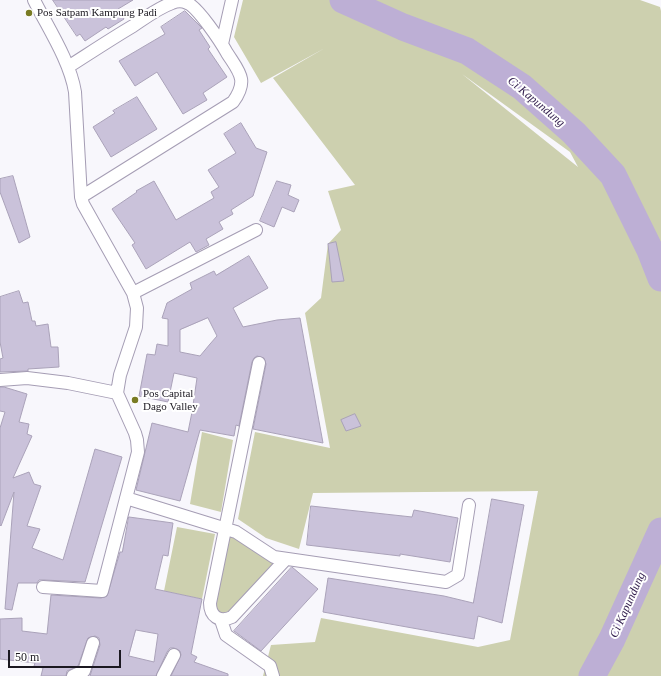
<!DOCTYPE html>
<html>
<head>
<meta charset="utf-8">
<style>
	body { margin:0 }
	#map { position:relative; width:661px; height:676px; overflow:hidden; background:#f8f7fc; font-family:Georgia,serif }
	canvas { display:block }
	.scale { position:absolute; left:8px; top:650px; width:113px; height:18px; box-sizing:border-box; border:2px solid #1b1820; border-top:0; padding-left:5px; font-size:12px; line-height:14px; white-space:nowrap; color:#1b1820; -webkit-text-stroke:3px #fff; paint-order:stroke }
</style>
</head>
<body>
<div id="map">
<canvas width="661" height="676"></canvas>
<div class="scale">50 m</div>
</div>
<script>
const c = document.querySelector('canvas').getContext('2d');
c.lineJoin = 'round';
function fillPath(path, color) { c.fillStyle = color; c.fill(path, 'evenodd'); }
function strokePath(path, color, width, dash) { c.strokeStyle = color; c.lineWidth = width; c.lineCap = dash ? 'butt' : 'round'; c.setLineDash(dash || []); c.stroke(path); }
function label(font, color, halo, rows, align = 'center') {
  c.font = font + ' Georgia,serif'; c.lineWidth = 4; c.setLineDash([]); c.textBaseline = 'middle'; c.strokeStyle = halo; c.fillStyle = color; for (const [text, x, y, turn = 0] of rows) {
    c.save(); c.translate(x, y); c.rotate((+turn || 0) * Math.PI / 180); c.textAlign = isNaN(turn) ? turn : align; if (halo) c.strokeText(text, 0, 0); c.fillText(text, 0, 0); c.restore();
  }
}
fillPath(new Path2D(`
	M243 0H640L660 7 661 11V676H263L271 645 315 642 321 618 478 647 510 640 538 491 313 493 299 549 266 538 238 519 255 432 330 448 305 313 321 298 328 244 341 230 328 191 355 185 273 78 325 48 261 83 234 37ZM462 74 570 152 578 167Z
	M202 432 233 440 221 512 190 504Z
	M177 527 215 534 202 599 164 591Z
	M226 531 281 561 230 615 222 617 212 603Z`), '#cdd0af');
strokePath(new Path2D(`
	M343 0 403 27 467 51 522 87 574 133 613 175 650 250 661 278
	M592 676 612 639 661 531`), '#bdafd5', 27);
const building = new Path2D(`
	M53 0H133L118 9 124 19 108 29 106 27 85 41 80 34 77 36Z
	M185 11 202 28 199 30 210 47 208 49 227 77 203 93 207 100 183 114 157 72 135 86 119 61 165 34 161 27Z
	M137 97 157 129 111 157 93 127 115 113 113 111Z
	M241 123 256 148 267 152 253 196 231 210 233 214 219 222 223 229 206 239 209 245 196 252 190 242 146 269 132 245 135 243 112 209 137 192 136 191 154 181 176 220 214 198 211 192 219 187 208 170 236 153 224 134Z
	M13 176 30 237 19 243 0 192V179Z
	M277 181 291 185 288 195 299 200 294 212 282 207 274 227 260 221Z
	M336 242 344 281 332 282 328 244Z
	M249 256 268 288 233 308 243 327 277 320 300 318 323 443 253 429 266 364 264 358 257 356 254 358 252 362 239 426 236 425 234 436 200 430 180 501 136 490 152 423 188 432 192 412 197 378 174 373 168 402 139 396 147 354 155 355 157 344 168 346V319L162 318 167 303 192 289 190 283 214 271 216 275ZM208 318 217 336 210 344 200 356 180 352V330Z
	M19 291 23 303 28 302 32 321H35L36 326 48 324 51 347H58L59 367 28 369V371L0 372V359L3 358 0 342V297Z
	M0 387H4L27 394 19 422 29 424 27 434 32 436 13 478 29 472 34 484 41 486 27 526 40 529 32 548 63 560 95 449 122 457 85 582 44 580H39L37 583H18L12 610 5 609 14 492 1 526 0 525V428L5 412 0 411Z
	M355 414 361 426 346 431 341 420Z
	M492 499 524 505 502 623 478 616 474 639 323 612 328 578 444 596 473 603Z
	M311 506 412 517 414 510 458 518 450 562 400 554V556L307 545Z
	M129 517 173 523 168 556 163 555 155 589 202 599 191 654 197 657 194 662 228 674V676H171L181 655 180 651 174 648H170L167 652 156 676H90L100 645 99 638 95 636 88 638 78 666 67 671 66 676H41L43 668 34 666 35 663 0 659V619L22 618V631L47 634 51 595 101 598 107 596 120 552H122ZM136 630 158 634 154 662 129 656Z
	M292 567 318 589 261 651 234 631Z`);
fillPath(building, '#cac2da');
strokePath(building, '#aaa2b9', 1);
const street = new Path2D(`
	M34 0C48 28 70 61 75 92L81 197 83 204 133 293 137 308 136 327 120 375 117 393 135 433 137 440 138 452 102 591 43 587
	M222 44 232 0
	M68 67C90 53 111 39 133 26 145 18 158 8 172 3 177 1 183 1 187 3 197 6 221 42 227 53 239 72 249 80 233 102L81 197
	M133 293 256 230
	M259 363 210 603C210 616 219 623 232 617L286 559
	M0 380 27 378 68 383 117 393
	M126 498 236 532 274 557 446 582 458 575 469 505
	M221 620 226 635 270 666 273 676
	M73 676 84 671 93 643
	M163 676 174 655`);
strokePath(street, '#a59db4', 14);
strokePath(street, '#fff', 12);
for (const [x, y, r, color] of [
	[29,13,4,"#797b23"],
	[135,400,4,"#797b23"]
]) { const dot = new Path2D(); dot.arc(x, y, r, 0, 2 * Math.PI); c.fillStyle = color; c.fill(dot); strokePath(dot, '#fff', 1.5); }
label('11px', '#1b1820', '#fff', [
	["Pos Satpam Kampung Padi",37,13],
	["Pos Capital",143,394],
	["Dago Valley",143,407]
], 'left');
label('italic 12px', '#331f4e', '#fff', [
	["Ci Kapundung",536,102,40],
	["Ci Kapundung",628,605,-66]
]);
</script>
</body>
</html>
